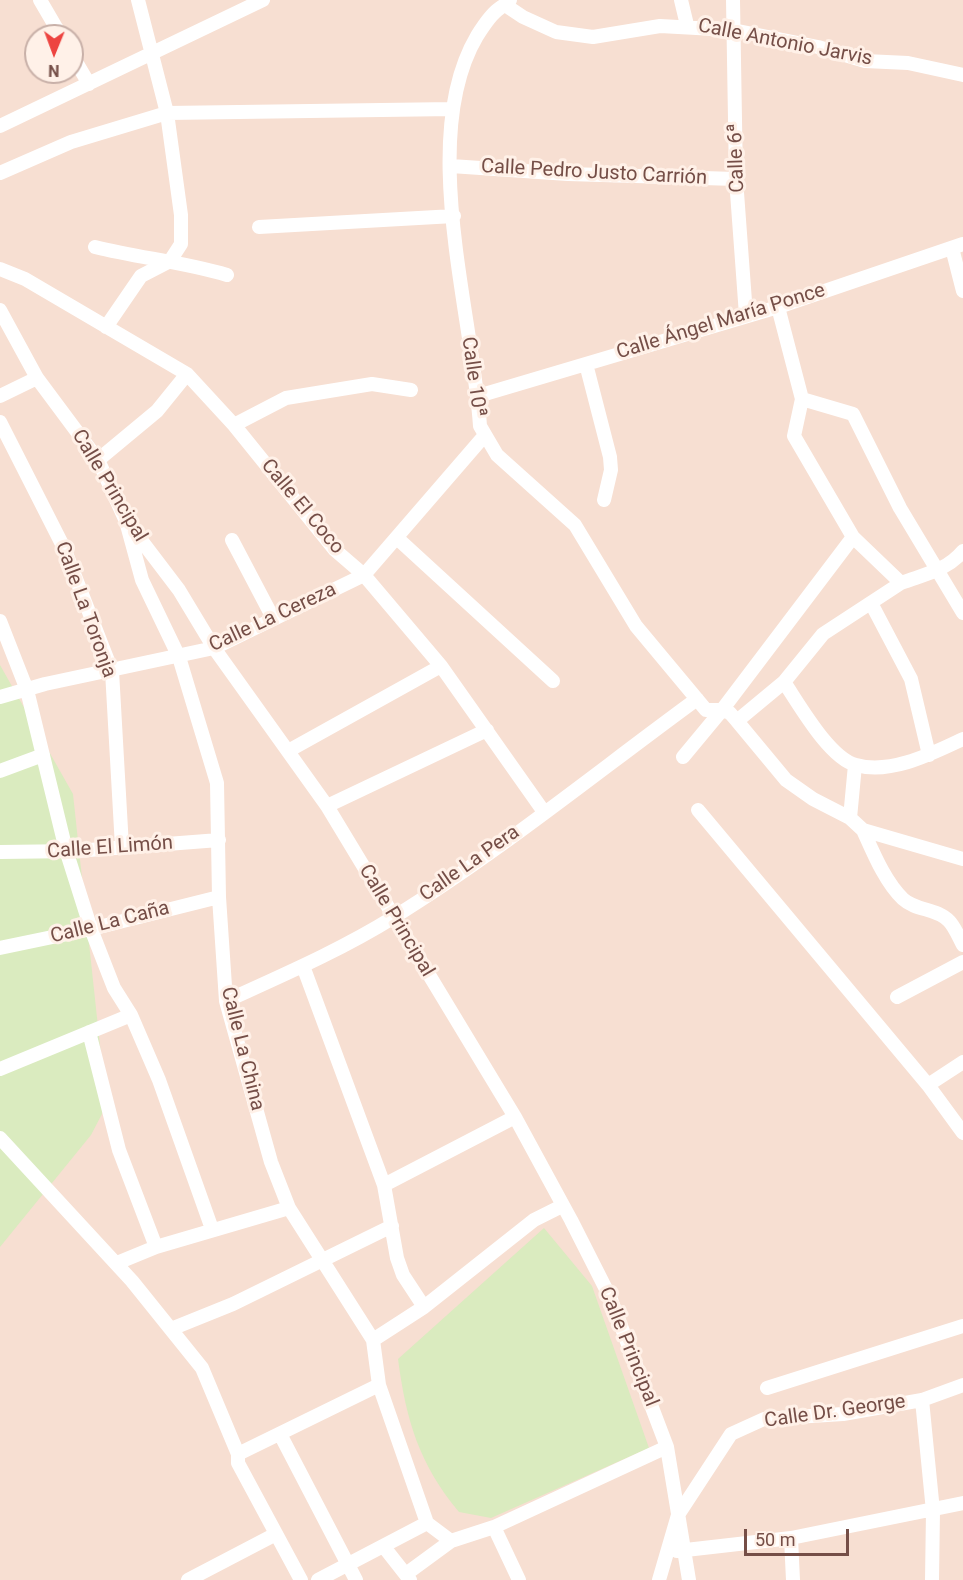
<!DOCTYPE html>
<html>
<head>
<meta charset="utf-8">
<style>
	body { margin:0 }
	#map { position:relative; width:963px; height:1580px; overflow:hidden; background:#fdede1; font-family:Roboto,sans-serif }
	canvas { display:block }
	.north { position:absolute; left:24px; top:24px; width:60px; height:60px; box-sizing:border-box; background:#fff1e8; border:2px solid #c8b0a8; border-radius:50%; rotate:181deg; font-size:16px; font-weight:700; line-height:24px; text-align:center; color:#754e47 }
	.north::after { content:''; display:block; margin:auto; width:21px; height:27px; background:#ed4440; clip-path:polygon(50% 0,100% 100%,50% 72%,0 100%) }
	.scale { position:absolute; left:744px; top:1529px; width:105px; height:27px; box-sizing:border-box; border:3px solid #754e47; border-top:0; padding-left:8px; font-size:18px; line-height:21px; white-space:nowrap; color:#754e47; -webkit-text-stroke:4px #fff1e8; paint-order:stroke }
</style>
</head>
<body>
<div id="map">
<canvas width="963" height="1580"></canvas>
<div class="north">N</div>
<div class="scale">50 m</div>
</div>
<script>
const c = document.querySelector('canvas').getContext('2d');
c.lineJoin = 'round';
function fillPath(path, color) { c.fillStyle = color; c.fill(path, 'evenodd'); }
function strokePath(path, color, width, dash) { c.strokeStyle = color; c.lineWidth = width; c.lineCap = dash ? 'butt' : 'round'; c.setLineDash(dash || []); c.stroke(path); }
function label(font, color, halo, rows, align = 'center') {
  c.font = font + ' Roboto,sans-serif'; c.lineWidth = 6; c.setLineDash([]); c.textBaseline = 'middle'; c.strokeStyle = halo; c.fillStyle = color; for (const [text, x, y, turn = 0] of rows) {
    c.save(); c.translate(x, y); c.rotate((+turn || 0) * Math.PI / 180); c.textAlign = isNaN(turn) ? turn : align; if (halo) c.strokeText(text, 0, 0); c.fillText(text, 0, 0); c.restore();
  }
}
fillPath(new Path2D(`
	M0 0H963V1580H0ZM36 36H72V72H36Z`), '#f7dfd2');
fillPath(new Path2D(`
	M0 665 73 794 105 1092 102 1114 91 1135 0 1247Z
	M544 1228 592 1286 649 1448 491 1518 459 1512C419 1464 406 1420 398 1359Z`), '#daebbf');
strokePath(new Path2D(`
	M40 0 61 36
	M510 0C507 4 504 5 500 8 492 13 482 28 477 36 417 137 473 315 480 426L497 455 575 525 636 626 706 710H722L853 537
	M681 0 687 25
	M733 0 736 179 746 315
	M505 5 523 17 556 32 593 37 660 26 733 30 818 47 865 61 908 63 963 75
	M72 55 89 84
	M0 126 263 0
	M451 166 568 174 736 179
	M0 173 71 142 167 113 453 109
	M259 227 454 216
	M95 247C139 258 184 262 227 275
	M952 248 963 291
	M0 269 25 279 187 374 234 425 335 550 364 575 441 666 544 812
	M778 307 802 399 794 436 853 537 901 583C925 574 946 571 963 551
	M0 310 37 378 98 460 125 519 179 590 214 648 327 806 515 1117 571 1220 610 1297 667 1447 689 1580
	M106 327 141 276 170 261 181 244V215L167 113 138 0
	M586 364 610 457 611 470 604 500
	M0 396 37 378
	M478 396 778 307 963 244
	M802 399 853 414 900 508 963 613
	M0 422 64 548 112 671 122 847
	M234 425 286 398 372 384 411 390
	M98 460 157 411 187 374
	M127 525 142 580 179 657 217 783 219 897 226 1001 271 1162 289 1208 373 1340 379 1385 427 1523
	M397 538 553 681
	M232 540 273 618
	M871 603 911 679 929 755
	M0 621 27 690 66 850 91 929 114 988 131 1015 159 1080 212 1229
	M784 682C799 704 829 758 856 765 891 775 933 753 963 739
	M0 697 45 684 214 648 364 575 485 435
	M737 721 786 780 813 799 850 818 863 830 963 859
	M288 751 441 666
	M683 757 722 710 730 713 737 721 784 682 823 634 901 583
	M0 771 43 755
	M327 806 487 730
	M698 810 928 1085 963 1133
	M850 818 855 765
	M863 830C873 852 885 882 903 899 916 911 937 908 949 921 955 927 959 938 963 945
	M0 852 76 851 219 840
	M0 948 91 929 219 897
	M303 966 384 1185 397 1258 403 1275 424 1307
	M897 997 963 962
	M226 1001C283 975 341 950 394 917 499 852 597 772 697 699
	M89 1032 119 1150 156 1247
	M0 1069 131 1015
	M928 1085 963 1062
	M0 1138 132 1281 202 1368 238 1454V1463L301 1580
	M384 1185 515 1117
	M117 1263 156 1247 289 1208
	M171 1329 233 1304 392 1226
	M373 1340 424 1307 534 1220 562 1206
	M767 1388 963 1326
	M922 1400 933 1511 932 1580
	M280 1434 356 1580
	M238 1454 379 1385
	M427 1523 451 1541
	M494 1527 519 1580
	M791 1538 793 1580
	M384 1547 410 1580
	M677 1551 791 1538 963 1503
	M406 1574 451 1541 494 1527 667 1447
	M188 1580 276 1534
	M318 1580 427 1523
	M659 1580 678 1515 731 1434 764 1419 843 1414 922 1400 963 1385`), '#fff', 14);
label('20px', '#754e47', '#fff1e8', [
	["Calle Antonio Jarvis",785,43,11],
	["Calle 6ª",737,158,-92],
	["Calle Pedro Justo Carrión",594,173,3],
	["Calle Ángel María Ponce",721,322,-17],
	["Calle 10ª",473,377,82],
	["Calle Principal",109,486,59],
	["Calle El Coco",302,507,50],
	["Calle La Toronja",85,610,70],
	["Calle La Cereza",273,618,-25],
	["Calle El Limón",110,848,-4],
	["Calle La Pera",470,864,-35],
	["Calle Principal",396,921,59],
	["Calle La Caña",110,923,-14],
	["Calle La China",242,1049,76],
	["Calle Principal",628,1347,68],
	["Calle Dr. George",835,1412,-8]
]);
</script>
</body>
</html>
